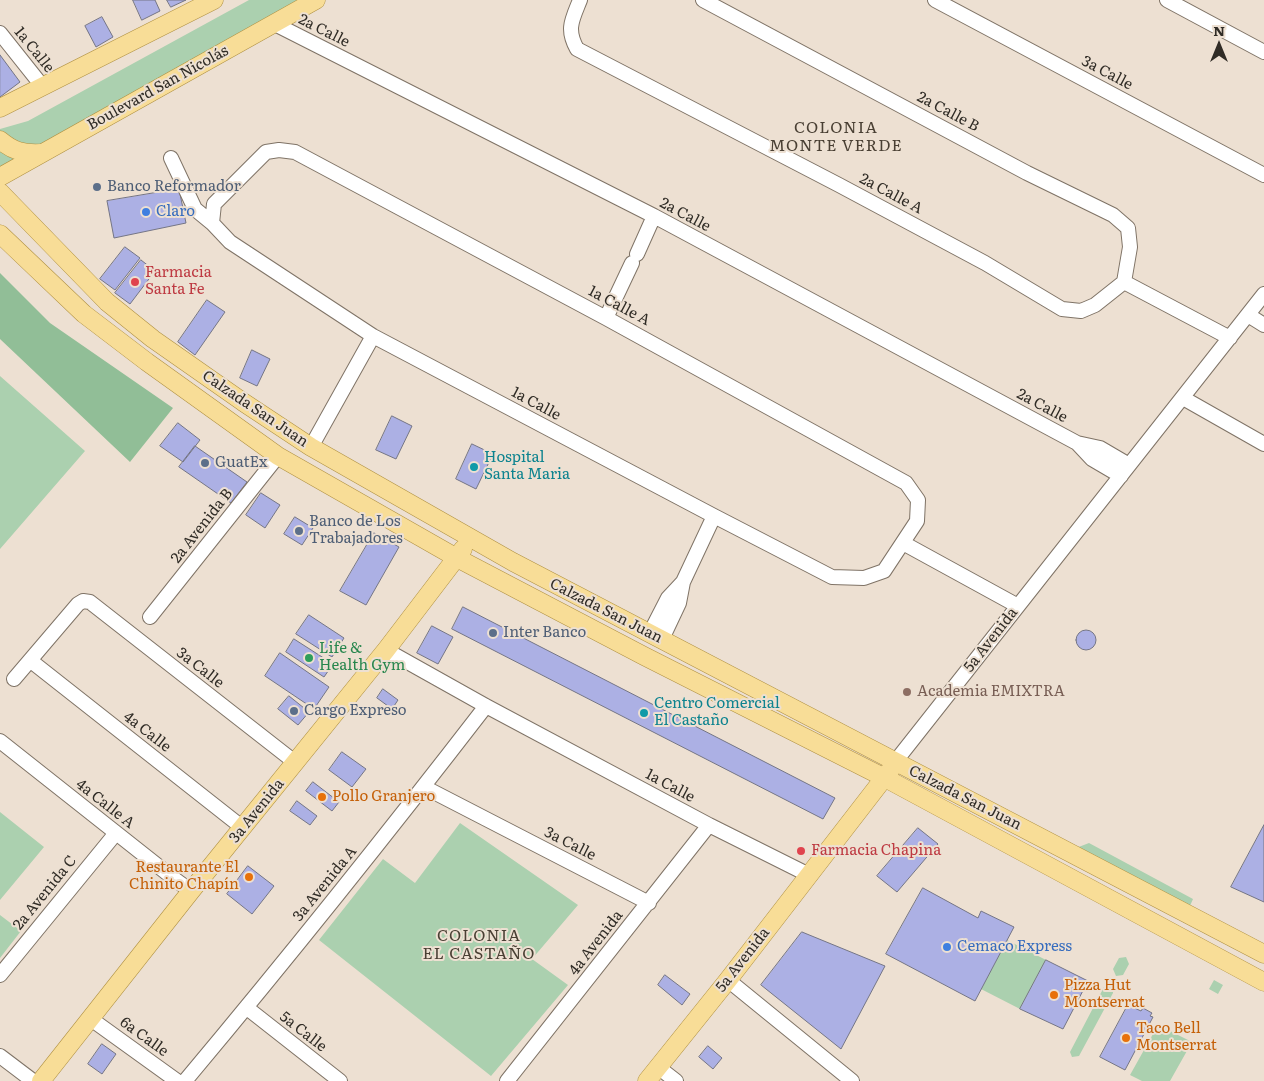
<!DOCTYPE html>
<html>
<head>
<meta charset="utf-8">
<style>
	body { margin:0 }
	#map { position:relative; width:1264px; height:1081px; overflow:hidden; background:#ede0d2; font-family:Literata,serif }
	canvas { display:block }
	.north { position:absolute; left:1194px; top:20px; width:50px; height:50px; -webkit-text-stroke:4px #ede0d2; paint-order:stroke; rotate:0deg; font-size:14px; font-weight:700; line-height:20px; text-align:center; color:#302c26 }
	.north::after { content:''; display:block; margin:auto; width:18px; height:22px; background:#302c26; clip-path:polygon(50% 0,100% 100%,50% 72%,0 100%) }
</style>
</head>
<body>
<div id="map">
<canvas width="1264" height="1081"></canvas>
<div class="north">N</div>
</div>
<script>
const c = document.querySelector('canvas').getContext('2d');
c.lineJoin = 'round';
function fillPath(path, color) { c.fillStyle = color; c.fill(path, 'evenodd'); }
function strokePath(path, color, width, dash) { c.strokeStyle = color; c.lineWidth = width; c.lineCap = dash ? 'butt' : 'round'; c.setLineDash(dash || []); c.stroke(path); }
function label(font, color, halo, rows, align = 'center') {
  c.font = font + ' Literata,serif'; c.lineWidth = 4; c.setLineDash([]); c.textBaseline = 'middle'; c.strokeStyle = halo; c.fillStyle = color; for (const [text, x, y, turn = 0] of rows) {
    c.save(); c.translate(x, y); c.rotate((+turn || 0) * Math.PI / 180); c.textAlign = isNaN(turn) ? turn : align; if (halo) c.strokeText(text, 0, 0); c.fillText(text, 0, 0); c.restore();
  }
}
fillPath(new Path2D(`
	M249 0H310L0 173V129L28 121Z
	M0 376 85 451 0 549Z
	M0 812 44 847 0 900Z
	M460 823 578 905 532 959 568 985 491 1076 319 940 383 859 415 883Z
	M1089 843 1193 899 1189 908 1076 848Z
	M0 915 21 931 0 958Z
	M1007 940 1046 960 1020 1009 981 989Z
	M1126 957 1129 964 1123 975 1116 976 1113 969 1119 958Z
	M1214 980 1223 985 1218 994 1209 989Z
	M1108 986 1113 989V993L1079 1056 1072 1057 1070 1052 1104 987Z
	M1158 1025 1192 1042 1170 1081H1142L1130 1075Z`), '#abd0af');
fillPath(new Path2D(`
	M0 273 50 323 173 408 130 462 0 339Z`), '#91be97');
const building = new Path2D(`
	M133 0H155L160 11 142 20Z
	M167 0H186L171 7Z
	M102 17 113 37 96 47 85 26Z
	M0 55 20 82 0 97Z
	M179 189 186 223 114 238 107 201Z
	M125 247 140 258 115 290 100 279Z
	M141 260 155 271 130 304 115 293Z
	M207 300 225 312 195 355 178 342Z
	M252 350 270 359 257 386 240 378Z
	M392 416 412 426 396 459 376 450Z
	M178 423 200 440 183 462 160 446Z
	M472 444 493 454 476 489 456 479Z
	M195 446 247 482 231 503 179 467Z
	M261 493 280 505 265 528 246 515Z
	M295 517 313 528 302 545 284 534Z
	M374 533 399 547 366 605 340 591Z
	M463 607 835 798 823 819 452 629Z
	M309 615 344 638 332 657 296 634Z
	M432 626 453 637 438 664 417 653Z
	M1076 640a10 10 0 1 1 20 0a10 10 0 1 1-20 0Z
	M294 639 333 664 324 677 286 652Z
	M280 653 329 687 314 709 265 676Z
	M383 689 398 700 392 709 377 698Z
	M289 696 309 712 298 725 278 709Z
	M342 752 366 769 352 787 329 770Z
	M313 782 339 802 332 811 306 791Z
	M297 801 317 816 310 825 290 811Z
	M1264 825V902L1231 887Z
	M918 828 938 844 897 892 877 876Z
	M248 866 274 886 252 914 227 894Z
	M923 888 978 918 981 911 1014 927 975 1001 886 954Z
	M802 932 885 966 841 1049 761 985Z
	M1046 960 1088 981 1063 1029 1020 1009Z
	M665 975 690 994 682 1005 658 985Z
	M1128 1005 1141 1011 1143 1008 1152 1013 1150 1016 1153 1017 1125 1070 1100 1057Z
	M102 1044 116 1054 102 1074 88 1064Z
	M708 1046 722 1058 713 1069 699 1057Z`);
fillPath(building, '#acb0e4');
strokePath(building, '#747585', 1);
const minor = new Path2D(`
	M580 0C572 20 566 29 577 49L839 185 985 263 1062 309 1081 311 1095 305 1124 282
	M703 0 1027 173 1113 215 1128 228 1130 247 1124 282
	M935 0 1264 175
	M1167 0 1264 52
	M273 23 654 216 1077 443 1100 448 1129 465
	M0 33 43 87
	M171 158 195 209 212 223 230 242 373 336 714 516 832 577 864 578 884 571 917 521 918 500 906 483 606 318 295 152 279 150 266 152 214 204 212 223
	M637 254 654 216
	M1124 282 1230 338
	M1248 315 1264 325
	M606 318 632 263
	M1183 398 1264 444
	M1077 443 1092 459 1121 476
	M311 447 373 336
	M903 543 1018 606
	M150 617 278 456
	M650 633 668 598 682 583
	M662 639 679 603 683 582 714 516
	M386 650 486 706 709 825 809 875
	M31 661 243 828
	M14 679 78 604 83 601 90 602 296 763
	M0 741 177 881 191 891
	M895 762 1264 294
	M424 787 649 903
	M0 975 116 833
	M728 980 852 1081
	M247 1008 340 1081
	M91 1019 177 1081
	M0 1056 33 1081
	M658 1067 676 1081
	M185 1081C288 958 388 833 486 706
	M507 1081 709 825`);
const major = new Path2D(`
	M0 108 214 0
	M0 140C13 151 23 154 41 153
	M0 177 316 0
	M0 192 107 302 153 339 243 402 311 447 513 562 1264 954
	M0 234 84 314 147 362 278 456 457 558 644 656 885 778 1264 982
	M41 1081 191 891 386 650 463 549
	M647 1081 728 980 891 769`);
strokePath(minor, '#7f7366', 16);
strokePath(major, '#af9042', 19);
strokePath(minor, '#fff', 14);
strokePath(major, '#f8dd97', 18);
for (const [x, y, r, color] of [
	[97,187,5,"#5c6f8a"],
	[146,212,5,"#3f7fe0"],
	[135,282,5,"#e0444e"],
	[205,463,5,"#5c6f8a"],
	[474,467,5,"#0f9aa8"],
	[299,531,5,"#5c6f8a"],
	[493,633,5,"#5c6f8a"],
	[309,658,5,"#2e9e5b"],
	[907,692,5,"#8d6e63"],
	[294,711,5,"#5c6f8a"],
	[644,713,5,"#0f9aa8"],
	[322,797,5,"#e8710a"],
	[801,851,5,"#e0444e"],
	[249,877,5,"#e8710a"],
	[947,947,5,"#3f7fe0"],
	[1054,995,5,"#e8710a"],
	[1126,1038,5,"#e8710a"]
]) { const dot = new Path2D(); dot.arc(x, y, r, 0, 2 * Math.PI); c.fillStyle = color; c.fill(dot); strokePath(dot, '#ede0d2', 2); }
label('15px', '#302c26', '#ede0d2', [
	["2a Calle",324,31,27],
	["1a Calle",34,50,51],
	["3a Calle",1107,73,28],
	["Boulevard San Nicolás",158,88,-29],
	["2a Calle B",948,112,28],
	["2a Calle A",891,194,28],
	["2a Calle",685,215,28],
	["1a Calle A",619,306,28],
	["1a Calle",536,404,28],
	["2a Calle",1042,406,28],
	["Calzada San Juan",255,409,34],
	["2a Avenida B",202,526,-52],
	["Calzada San Juan",606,611,27],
	["5a Avenida",991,640,-52],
	["3a Calle",200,668,38],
	["4a Calle",147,732,38],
	["1a Calle",670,786,28],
	["Calzada San Juan",965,798,27],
	["4a Calle A",105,804,38],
	["3a Avenida",257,811,-51],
	["3a Calle",570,844,27],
	["3a Avenida A",325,884,-51],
	["2a Avenida C",45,893,-51],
	["4a Avenida",596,943,-52],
	["5a Avenida",743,960,-52],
	["5a Calle",303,1032,38],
	["6a Calle",144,1037,36]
]);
label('15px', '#4e5e75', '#ede0d2', [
	["Banco Reformador",107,187],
	["GuatEx",215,463],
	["Banco de Los",309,522],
	["Trabajadores",309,539],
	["Inter Banco",503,633],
	["Cargo Expreso",304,711]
], 'left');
label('15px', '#366cbe', '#ede0d2', [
	["Claro",156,212],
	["Cemaco Express",957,947]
], 'left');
label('15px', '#be3a42', '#ede0d2', [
	["Farmacia",145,273],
	["Santa Fe",145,290],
	["Farmacia Chapina",811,851]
], 'left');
label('15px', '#0d838f', '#ede0d2', [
	["Hospital",484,458],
	["Santa Maria",484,475],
	["Centro Comercial",654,704],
	["El Castaño",654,721]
], 'left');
label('15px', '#27864d', '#ede0d2', [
	["Life &",319,649],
	["Health Gym",319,666]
], 'left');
label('15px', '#785e54', '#ede0d2', [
	["Academia EMIXTRA",917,692]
], 'left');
label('15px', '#c56008', '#ede0d2', [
	["Pollo Granjero",332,797],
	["Restaurante El",239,868,"right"],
	["Chinito Chapín",239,885,"right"],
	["Pizza Hut",1064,986],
	["Montserrat",1064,1003],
	["Taco Bell",1136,1029],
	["Montserrat",1136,1046]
], 'left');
c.letterSpacing = '1px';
label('16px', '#493f33', '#ede0d2', [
	["COLONIA",836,128],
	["MONTE VERDE",836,146],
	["COLONIA",479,936],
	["EL CASTAÑO",479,954]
]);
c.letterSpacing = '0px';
</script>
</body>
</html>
